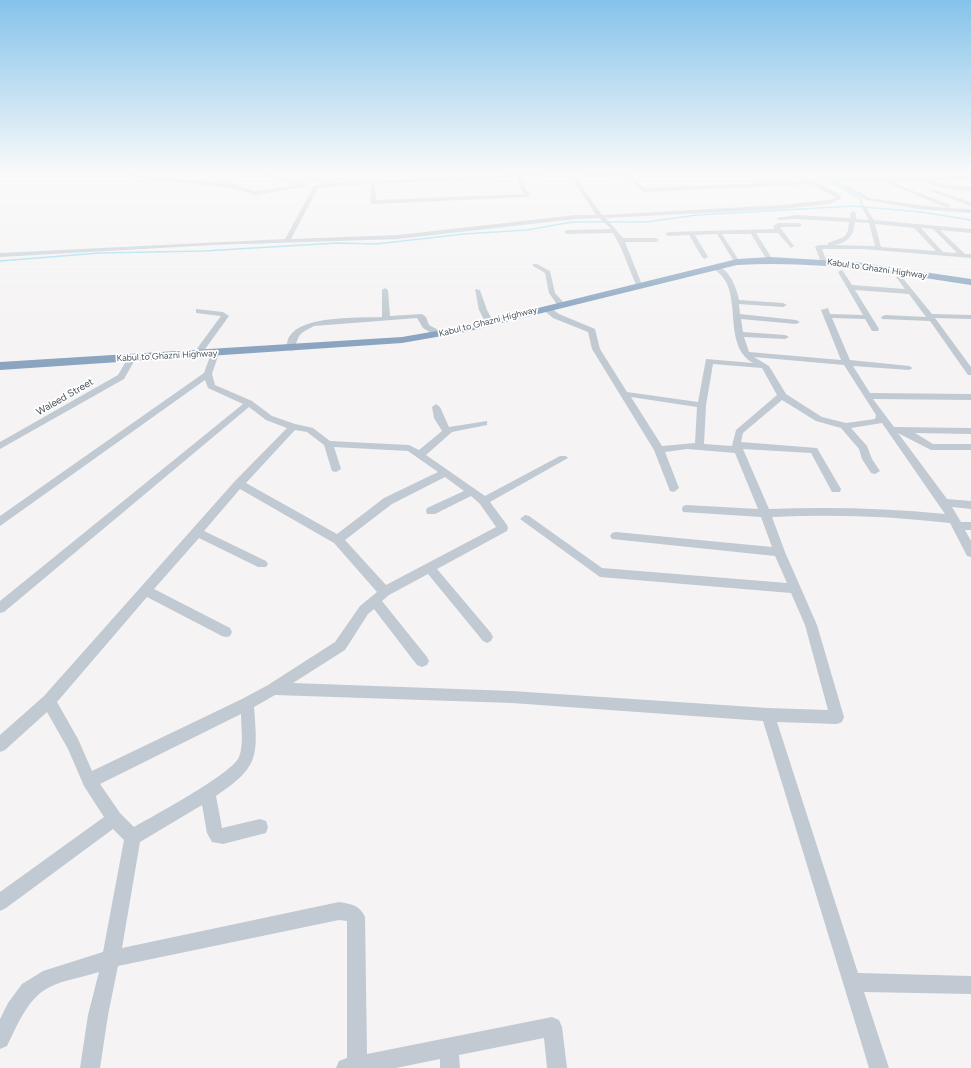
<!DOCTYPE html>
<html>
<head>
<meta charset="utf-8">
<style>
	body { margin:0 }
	canvas { display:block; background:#f5f3f3 }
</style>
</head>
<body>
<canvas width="971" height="1068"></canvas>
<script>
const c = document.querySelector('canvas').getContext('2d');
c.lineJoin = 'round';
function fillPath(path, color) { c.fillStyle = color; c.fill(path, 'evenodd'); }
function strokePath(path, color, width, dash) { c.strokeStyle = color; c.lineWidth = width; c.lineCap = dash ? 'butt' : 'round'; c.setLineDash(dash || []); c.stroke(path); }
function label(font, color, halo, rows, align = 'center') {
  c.font = font + ' Figtree,sans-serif'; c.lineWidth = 3.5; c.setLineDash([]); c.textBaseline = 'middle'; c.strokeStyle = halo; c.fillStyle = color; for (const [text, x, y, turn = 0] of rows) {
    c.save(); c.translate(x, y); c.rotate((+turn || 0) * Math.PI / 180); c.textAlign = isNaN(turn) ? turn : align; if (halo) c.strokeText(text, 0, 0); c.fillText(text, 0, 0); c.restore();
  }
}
fillPath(new Path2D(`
	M291 172H385L401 177 395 179 304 183 279 177Z`), '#c3f1d5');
strokePath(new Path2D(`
	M804 172 834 184 860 198 863 207
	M0 261 99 253 204 251 337 243 376 244 464 234 527 230 572 222H646L697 215 853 206 921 212 971 220`), '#90daee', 1.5);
fillPath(new Path2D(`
	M107 172 229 183 255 191 299 185 250 172H258L302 183V185L308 186 255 195 228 187 160 181Z
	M392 172H400L419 177 416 179Z
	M561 172H567L560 175 375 184 376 200 524 194 516 179 519 177 530 195 527 197 373 204 370 202 371 184 324 187 318 188 291 239 398 235 576 215H596L573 180 576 178 602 215 782 205 829 200 836 198 811 184 643 192 627 176 584 177 586 174 696 172 632 176 644 188 806 182 789 172H795L837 193 842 198 830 204 782 209 606 218 623 238H656L659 240 656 242H625L642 285 639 287 636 285 621 248 613 233 567 234 564 232 567 230 611 229 599 218 576 219 398 239 213 245 0 257V253L285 239 314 186 324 183Z
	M815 172H821L833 178 971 176V180L888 181 950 205 948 208 971 209V213L918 209 867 200ZM839 181H882L948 208 918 205 870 198Z
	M928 180 947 185 971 187V191L947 189 926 183Z
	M931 189 971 202V206L931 191Z
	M865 206 874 220 971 229V233L940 230 965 254H971V258L863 249H822L827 262 824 264 821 262 815 247 818 245H828V243L844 237 848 231 849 222 796 219 779 220 776 218 796 215 850 218V213L853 211 856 213V219L869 220 862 208ZM855 222 869 223 875 246 834 245C848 243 854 235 855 222ZM875 224 914 228 936 251 881 247ZM921 228 933 229 957 253 943 252Z
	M778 223H799L802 225 799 227H780L794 246 791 248 778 233H756L773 260 770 262 767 260 751 234H722L740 262 737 264 735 263 717 234 695 235 708 257 705 259 702 257 689 235 668 236 665 234 668 232 775 229 773 226Z
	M533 264H537L550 271 555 293 565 304 564 306H558L549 293 545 273 533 266Z
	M713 266C728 264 737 288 739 300L783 303 787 305 783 307 739 304 740 314 796 320 800 322 796 324 741 319 743 332 785 335 789 337 785 339 744 337 749 352 841 360 821 310 828 308 830 314 863 315 838 272 841 270 843 271 852 285 905 289 896 277 901 276 932 314 971 315V319L935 318 971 367V375H968L930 321 882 319 881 317 885 315 926 317 909 294 855 290 879 329 878 331H872L865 319 832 318 850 360 909 366 913 368 909 370 853 366 870 393 971 394V400L873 399 894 427 971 428V434L915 433 933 444H971V450H931L898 433 947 499 971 501V509L952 507 961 522H971V530H965L971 541V557L967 556 950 523C891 516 832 514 772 517L785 552 817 625 844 717 842 722 837 724 777 722 858 973 971 976V994L864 992 889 1068H869L763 721 512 703 275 695 254 707C258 757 259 767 216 796L222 828 260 819 266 821 268 827 266 833 223 844 212 842 207 833 202 805 140 842 122 948 339 902C351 904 360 905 365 917L367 1054 552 1017 559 1020 562 1027 567 1068H547L544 1038 459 1055 460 1068H440V1059L396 1068H336L339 1061 347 1058V921L339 920 118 966 108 1015 100 1068H80L88 1015 99 972C84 977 62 980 48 988 27 999 17 1026 7 1046L0 1049V1019L8 1003 22 984 43 971 103 952 124 840 113 829 6 908 0 911V892L104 817 84 786 68 749 47 712 5 750 0 752V735L44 696 235 481 287 428 266 420 249 407 4 612 0 613V601L243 404 208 388 205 380 0 526V516L204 373 212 351 219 353 212 374 215 385 252 401 272 416 295 424 313 428 330 441 409 445 419 450 442 431 434 418 432 407 436 404 440 407 449 427 487 421V425L452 432 426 455 485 496 560 456H566L568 458 490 502 507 525 508 528 507 531 437 569 491 633 493 637 491 641 487 643 483 641 428 574 389 595 382 601 427 657 429 661 427 665 422 667 417 665 374 609 368 614 345 650 293 683 512 691 768 708 828 710 805 625 791 593 600 577 520 519 525 515 529 516 602 568 787 583 775 556 612 539 610 536 612 533 616 532 772 547 761 517 683 512 682 509 683 506 687 505 758 509 735 453 687 449 665 452 679 488 674 492 670 491 654 450 592 349 588 332 553 318 541 308 548 306 559 314 595 329 600 349 627 392 698 402 706 359 753 363C726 348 738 308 727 284 724 277 719 273 713 268ZM754 357 844 365 876 415 875 419 846 423 822 417 786 394 769 366ZM713 364 762 368 777 395 736 430 732 446 704 444 706 405ZM631 397 697 407 695 443 662 446ZM782 400 816 421 841 428 859 449 862 459 871 473 875 474 880 471 872 459 867 446 851 428 882 423 945 514C886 508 828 507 769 509L743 449 811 453 832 492H840L841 489 817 448 741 442 743 433ZM295 430 307 432 324 445 332 471 336 472 341 469 334 447 408 451 438 472 384 498 337 534 246 483ZM445 477 464 491 427 508 426 511 427 514H435L471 496 480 504 496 527 386 585 345 540 392 504ZM240 489 334 543 377 592 360 606 335 642 268 685 242 699 92 771 78 739 57 702 147 597 222 636 226 637 230 636 232 632 230 628 154 589 199 538 258 567H266L268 564 266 561 204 531ZM241 714C241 727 244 745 239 757 232 774 153 816 134 827L120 813 100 784Z
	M385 288 388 290 390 316 422 314 426 317 429 325 442 332V336H436L423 328 417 318 314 326C295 336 301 334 293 351L286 349C287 345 287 340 289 337 302 315 359 318 382 317V290Z
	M475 289 480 290 487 310 494 323 493 325H487L479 310Z
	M196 309 223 312 229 316 200 356H197L193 354 221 316 196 313Z
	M129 356 136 358 124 379 0 449V442L118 375Z`), '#c1cad2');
fillPath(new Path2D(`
	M770 257 856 262 971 279V285C893 273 816 260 737 265L465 332 402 343 0 370V362L402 337 465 326 737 259Z`), '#8ba5c1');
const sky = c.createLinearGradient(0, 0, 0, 321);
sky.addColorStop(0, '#85c3ea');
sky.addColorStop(0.54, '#fafafa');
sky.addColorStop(1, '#fafafa00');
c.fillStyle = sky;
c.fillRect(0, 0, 971, 321);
label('9px', '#4a5661', '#fff', [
	["Kabul to Ghazni Highway",877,269,8],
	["Kabul to Ghazni Highway",488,322,-14],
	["Kabul to Ghazni Highway",167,356,-3]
]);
label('10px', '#4a5661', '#fff', [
	["Waleed Street",65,397,-30]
]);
</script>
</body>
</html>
